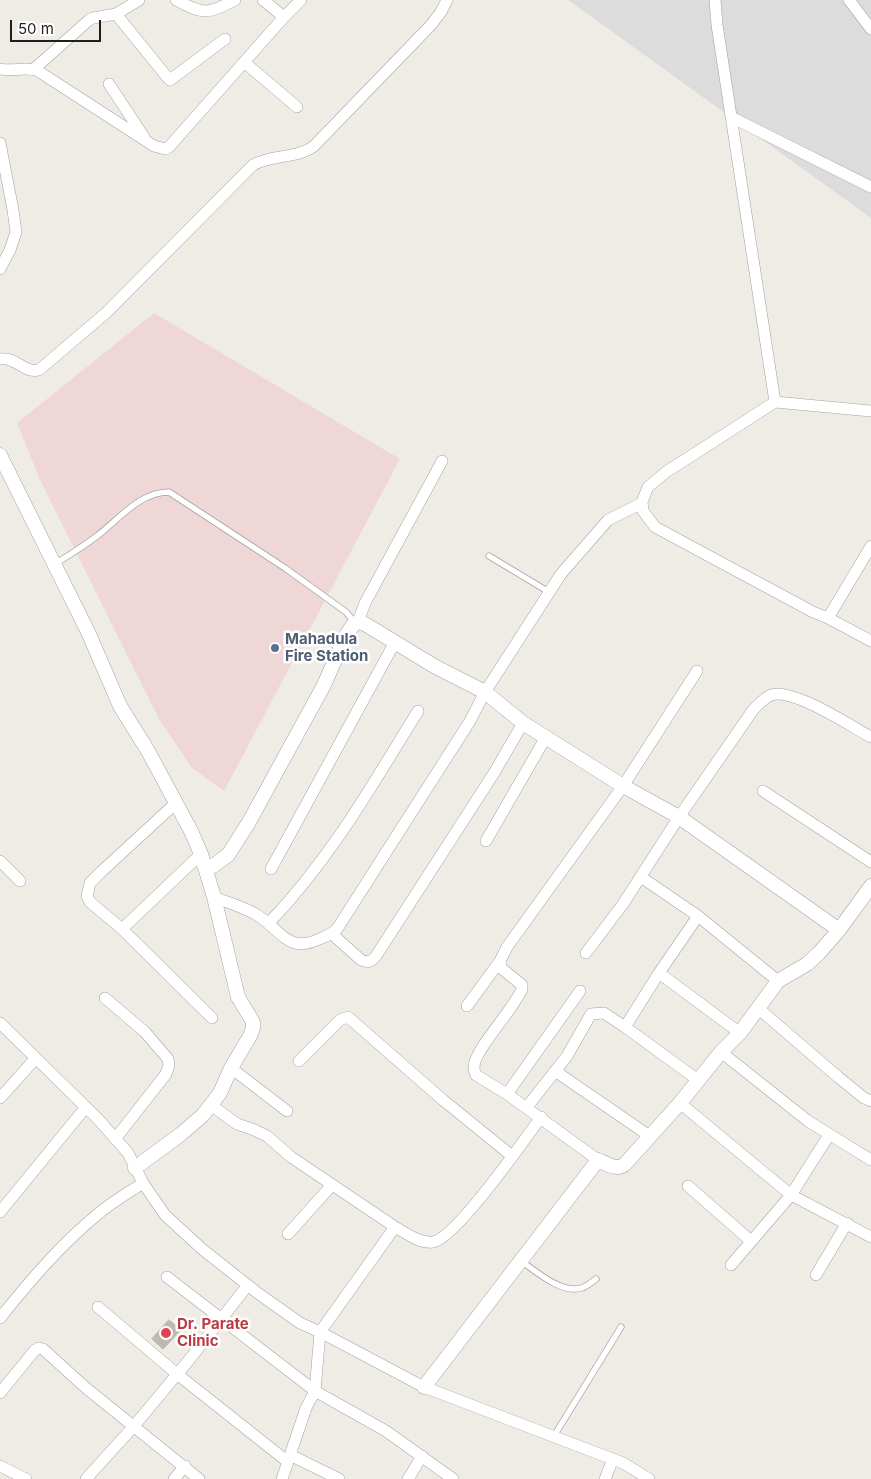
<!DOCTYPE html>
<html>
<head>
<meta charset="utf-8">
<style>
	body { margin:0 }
	#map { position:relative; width:871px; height:1479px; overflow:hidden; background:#efece6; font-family:Inter,sans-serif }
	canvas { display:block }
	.scale { position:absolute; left:10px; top:20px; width:91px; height:22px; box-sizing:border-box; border:2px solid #1f1f1f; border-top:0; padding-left:6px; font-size:15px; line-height:18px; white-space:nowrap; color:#1f1f1f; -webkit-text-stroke:4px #fff; paint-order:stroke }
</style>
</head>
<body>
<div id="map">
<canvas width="871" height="1479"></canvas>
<div class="scale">50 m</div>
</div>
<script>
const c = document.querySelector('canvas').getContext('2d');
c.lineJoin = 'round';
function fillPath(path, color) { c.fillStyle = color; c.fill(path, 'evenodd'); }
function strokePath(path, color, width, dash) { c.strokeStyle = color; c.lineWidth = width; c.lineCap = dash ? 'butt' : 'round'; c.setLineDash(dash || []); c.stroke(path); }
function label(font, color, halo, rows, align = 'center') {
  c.font = font + ' Inter,sans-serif'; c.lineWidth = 5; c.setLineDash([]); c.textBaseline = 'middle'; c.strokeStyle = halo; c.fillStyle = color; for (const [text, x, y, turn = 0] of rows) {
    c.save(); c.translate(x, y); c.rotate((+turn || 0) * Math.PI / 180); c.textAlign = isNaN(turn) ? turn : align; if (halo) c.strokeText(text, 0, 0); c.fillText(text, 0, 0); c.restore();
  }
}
fillPath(new Path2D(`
	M568 0H871V218Z`), '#dddcdc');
fillPath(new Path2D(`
	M154 313 400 459 224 791 192 768 159 719 41 482 17 423Z`), '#eed7d6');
const building = new Path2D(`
	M169 1320 181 1330 163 1349 152 1339Z`);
fillPath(building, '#bfb8b2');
strokePath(building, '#c0b3a9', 1);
const service = new Path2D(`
	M489 556 549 592
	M55 564C69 555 84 546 97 536 119 519 140 492 169 492L285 568 346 612 351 618 352 624
	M521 1261C537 1272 561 1294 582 1288 587 1286 592 1282 596 1279
	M554 1436 621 1327`);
const minor = new Path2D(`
	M176 0C204 15 207 14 235 0
	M263 0 284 17
	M715 0 717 25 775 402 666 472 648 487 642 502 643 511 655 527 813 612 828 618 871 641
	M849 0 871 29
	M116 14 167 77 170 80 225 39
	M244 62 297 107
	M0 69C13 72 26 66 38 71L154 146 165 149 169 147 284 17 301 0
	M34 69 89 20 93 18 116 14 139 0
	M109 84 144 137
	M731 117 871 187
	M0 143 13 210 16 232 10 250 0 269
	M0 359C15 356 25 374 39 370L107 312 253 165C272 154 297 159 314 146L431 25 441 12 447 0
	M775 402 871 411
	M828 618 871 546
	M358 622 365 603 442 461
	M763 791 871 862
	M177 802 101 872 90 883 87 896 90 902 122 929 212 1018
	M486 841 546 737
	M0 861 20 881
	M271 869 395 642
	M641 877 698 916 778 981
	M214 897C229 903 244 907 257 915 280 929 287 953 317 940 324 937 331 935 337 929L470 721 485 692 561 574 608 520 642 503
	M698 916 659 973 625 1027 698 1080
	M269 923C331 858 371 787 418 711
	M122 929 201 854
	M332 934 361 960C368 963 371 962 376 956L494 773 523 723
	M586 953 623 904 679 817 753 710C758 705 764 698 771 695 794 688 850 726 871 737
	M659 973 740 1033
	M105 998 145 1032 168 1059 169 1065 166 1074 115 1139
	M467 1006 500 961
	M758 1008 838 1077 864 1098 871 1101
	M0 1023 98 1119 128 1153 143 1183 165 1215 202 1249 259 1294 300 1323 320 1332 315 1391 306 1408 282 1479
	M721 1052 808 1121 871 1160
	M299 1061 340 1020 348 1017 443 1100 512 1156
	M231 1068 287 1111
	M555 1071 651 1137
	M507 1094 580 991
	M0 1098 36 1058
	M680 1103 791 1195 871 1237
	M211 1105 237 1124 252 1129 267 1136 291 1157 395 1227 320 1332 424 1387 623 1463 649 1479
	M527 1107 567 1056 591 1014 604 1013 625 1027
	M598 1160 507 1094 476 1075C475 1073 474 1070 474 1067 474 1050 514 1009 522 989V985L501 968 500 961 507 947 623 786 697 671
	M688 1186 751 1241
	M0 1212 86 1107
	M395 1227C406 1233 420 1244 433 1242 456 1238 525 1139 541 1117
	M288 1234 332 1185
	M731 1265 791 1195 829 1135
	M816 1275 847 1223
	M167 1277 315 1391 386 1431 453 1479
	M98 1307 177 1374 288 1462
	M0 1318C30 1281 61 1244 98 1214 112 1202 128 1193 143 1183
	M0 1393 35 1350 39 1348 43 1349 86 1388 199 1479
	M290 1455 339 1479
	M0 1466 26 1479
	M86 1479 134 1426 189 1360 248 1285
	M174 1479 185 1466
	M408 1479 422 1456
	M605 1479 613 1459`);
const tertiary = new Path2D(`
	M0 455 89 634 120 706 148 751 191 831 201 854 214 897 238 997 253 1022V1028L250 1036 231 1068 220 1093 203 1115 181 1134 135 1168
	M204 866H213L228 855 249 822 324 685 345 637 353 625 358 622 365 624 434 666 485 692 523 723 623 786 679 817 839 930
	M424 1387 598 1160C607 1164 617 1171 625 1164L680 1103 721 1052 740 1033 778 981 807 964 819 953 839 930 871 886`);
strokePath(service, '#a3a3a3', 7);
strokePath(minor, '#a3a3a3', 12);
strokePath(tertiary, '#a3a3a3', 15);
strokePath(service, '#fff', 5.5);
strokePath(minor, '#fff', 11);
strokePath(tertiary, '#fff', 14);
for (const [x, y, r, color] of [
	[275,648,5,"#5c6f8a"],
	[166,1333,6,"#e0444e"]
]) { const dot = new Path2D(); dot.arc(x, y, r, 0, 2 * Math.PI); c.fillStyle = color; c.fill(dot); strokePath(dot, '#fff', 2); }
label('bold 15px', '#4e5e75', '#fff', [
	["Mahadula",285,639],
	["Fire Station",285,656]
], 'left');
label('bold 15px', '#be3a42', '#fff', [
	["Dr. Parate",177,1324],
	["Clinic",177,1341]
], 'left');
</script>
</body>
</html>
